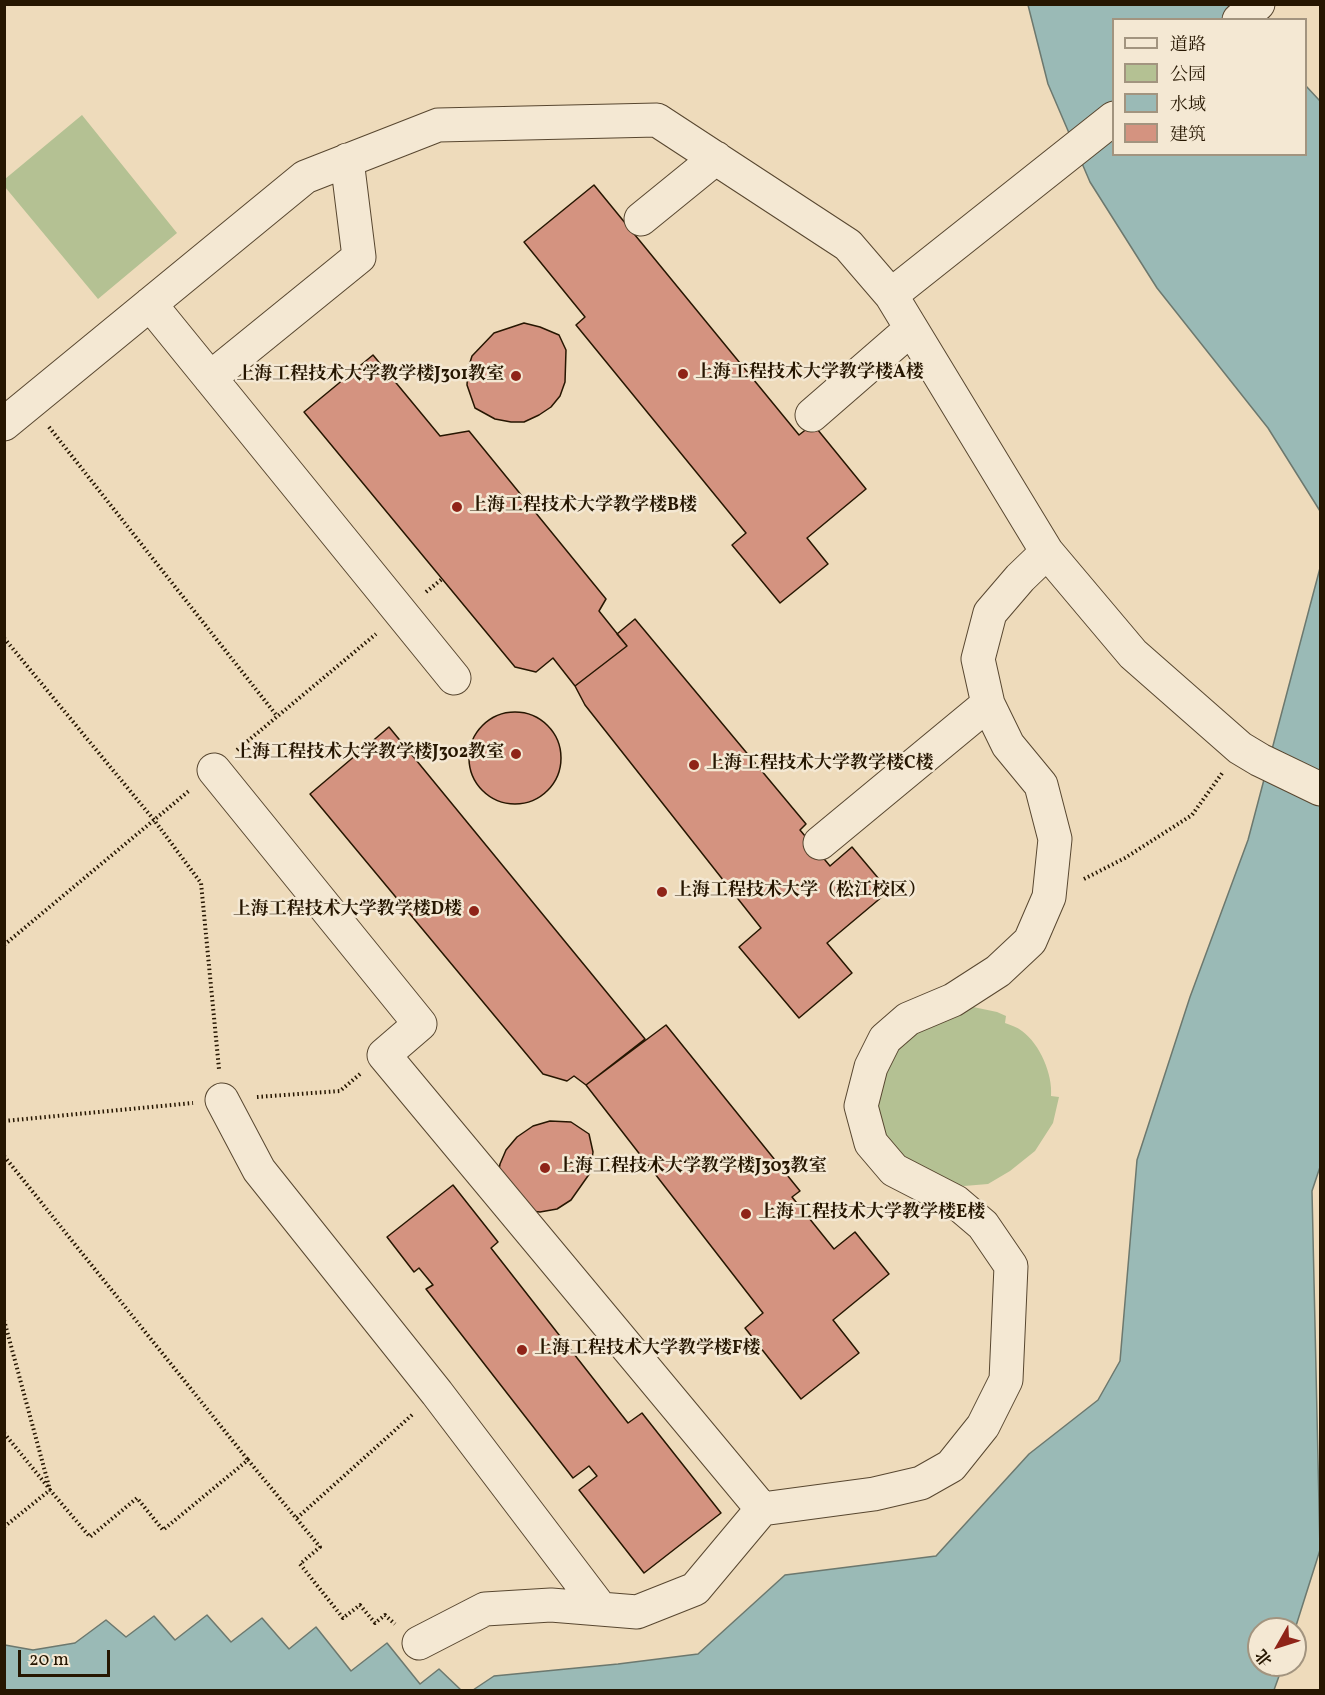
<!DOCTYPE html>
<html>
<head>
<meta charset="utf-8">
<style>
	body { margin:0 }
	#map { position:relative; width:1325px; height:1695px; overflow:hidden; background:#eedbbb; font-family:Vollkorn,"Noto Serif SC",serif }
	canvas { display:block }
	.frame { position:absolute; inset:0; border:6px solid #261601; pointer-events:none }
	.legend { position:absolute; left:1112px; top:18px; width:195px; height:138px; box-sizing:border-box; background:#f4e8d3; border:2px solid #a2947f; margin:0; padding:8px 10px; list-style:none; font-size:18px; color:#261601 }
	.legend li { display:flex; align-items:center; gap:12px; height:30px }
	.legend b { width:30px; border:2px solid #a2947f }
	.north { position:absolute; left:1247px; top:1617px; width:60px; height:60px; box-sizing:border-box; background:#f4e8d3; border:2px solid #a2947f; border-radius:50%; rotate:231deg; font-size:16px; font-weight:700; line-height:24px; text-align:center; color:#261601 }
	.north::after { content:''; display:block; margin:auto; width:21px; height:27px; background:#8f2418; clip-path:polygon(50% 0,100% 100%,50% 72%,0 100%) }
	.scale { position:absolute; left:18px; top:1650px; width:92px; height:27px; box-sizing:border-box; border:3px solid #261601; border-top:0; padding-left:8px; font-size:18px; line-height:21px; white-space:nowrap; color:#261601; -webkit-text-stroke:4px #f4e8d3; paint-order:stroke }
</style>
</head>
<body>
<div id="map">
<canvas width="1325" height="1695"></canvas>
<div class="frame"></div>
<ul class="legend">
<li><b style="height:8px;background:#f4e8d3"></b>道路</li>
<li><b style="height:16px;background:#b4c193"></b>公园</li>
<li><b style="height:16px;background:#9abab6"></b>水域</li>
<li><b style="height:16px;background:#d49380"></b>建筑</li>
</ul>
<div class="north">北</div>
<div class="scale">20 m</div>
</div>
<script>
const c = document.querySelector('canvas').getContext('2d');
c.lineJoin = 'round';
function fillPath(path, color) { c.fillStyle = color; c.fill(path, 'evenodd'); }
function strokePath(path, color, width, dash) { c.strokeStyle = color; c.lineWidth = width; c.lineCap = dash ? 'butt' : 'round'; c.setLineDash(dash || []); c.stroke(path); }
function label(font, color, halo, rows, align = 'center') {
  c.font = font + ' Vollkorn,"Noto Serif SC",serif'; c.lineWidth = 5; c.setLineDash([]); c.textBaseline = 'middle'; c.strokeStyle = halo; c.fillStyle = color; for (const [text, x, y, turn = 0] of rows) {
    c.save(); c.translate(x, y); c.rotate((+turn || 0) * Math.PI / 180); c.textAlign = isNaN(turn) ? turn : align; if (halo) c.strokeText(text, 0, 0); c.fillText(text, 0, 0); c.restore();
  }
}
fillPath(new Path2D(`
	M82 115 177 233 98 299 5 187V179Z
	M959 1004 997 1012 1006 1016 1005 1023C1010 1025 1017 1027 1022 1031 1040 1044 1053 1075 1051 1096L1059 1097 1053 1123 1035 1151 1010 1171 988 1184 964 1186 934 1179 887 1145 875 1101 885 1039Z`), '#b4c193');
const water = new Path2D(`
	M1028 5H1258L1266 19 1114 20V154H1306V86L1320 101V511L1268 428 1157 288 1090 182 1048 84Z
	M1320 568V1167L1312 1191 1320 1550 1295 1629H1259V1665H1283L1274 1690H473L494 1676 618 1664 698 1654 785 1575 936 1556 1029 1454 1098 1400 1120 1361 1137 1160 1190 997 1248 840Z
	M207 1615 231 1642 262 1618 289 1649 316 1627 351 1671 387 1643 420 1684 439 1669 461 1690H5V1645L33 1650 75 1643 106 1620 126 1637 154 1616 175 1640Z`);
fillPath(water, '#9abab6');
strokePath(water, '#6c786e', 1.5);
const building = new Path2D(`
	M594 185 799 435 813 424 866 489 807 538 828 564 780 603 732 545 746 533 576 325 585 317 524 242Z
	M524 323 540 327 559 335 566 350 565 382 560 396 551 407 539 415 524 422H511L495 419 475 408 467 385 468 369 472 356 494 333Z
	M373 355 440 436 469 431 606 599 599 611 627 646 575 686 553 658 536 672 515 667 304 412Z
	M635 619 806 824 800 830 830 866 852 847 889 891 827 943 852 973 799 1018 739 947 761 928 585 705 575 686 627 646 617 634Z
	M469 758a46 46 0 1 1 92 0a46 46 0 1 1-92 0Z
	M389 727 645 1039 586 1085 574 1076 567 1081 543 1074 310 794Z
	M666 1025 800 1191 792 1197 834 1249 855 1232 889 1274 833 1320 859 1353 801 1399 745 1328 763 1313 586 1085Z
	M550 1121 571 1122 589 1134 593 1152 590 1173 571 1200 557 1209 540 1212 521 1210 497 1180 500 1164 506 1150 517 1137 533 1126Z
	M453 1185 498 1242 491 1248 628 1423 642 1413 721 1513 644 1573 579 1490 597 1476 589 1466 573 1478 426 1289 433 1285 419 1268 414 1272 387 1237Z`);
fillPath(building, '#d49380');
strokePath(building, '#261601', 1.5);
const minor = new Path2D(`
	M1239 20 1258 4
	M641 219 716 158
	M891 295 1114 118
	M150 304 454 678
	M210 378 359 257 347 160
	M812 415 911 329
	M4 424 305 177 438 125 657 120 848 245 891 295 1047 552 1133 654 1240 748 1260 760 1320 789
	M214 770 420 1024 384 1055 762 1509
	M820 843 988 704
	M222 1100 259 1170 437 1393 601 1609
	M419 1643 485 1609 551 1605 637 1612 695 1589 762 1509 874 1494 921 1483 951 1466 983 1426 1006 1380 1011 1266 983 1225 956 1202 894 1170 871 1143 861 1106 871 1067 885 1039 908 1019 953 1000 998 971 1030 941 1049 897 1055 839 1041 785 1008 745 988 704 978 659 990 613 1020 578 1047 552`);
strokePath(minor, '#584730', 35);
strokePath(new Path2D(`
	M49 427 277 716
	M426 592 442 579
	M4 638 154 820 201 883 219 1069
	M237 750 376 634
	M1084 879 1125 858 1192 815 1223 772
	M4 945 190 790
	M257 1097 340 1091 360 1074
	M4 1121 193 1103
	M4 1156 248 1460
	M4 1320 50 1490
	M4 1433 48 1487
	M297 1518 413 1414
	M4 1527 50 1490 90 1537 137 1498 163 1530 248 1460 320 1547 300 1564 343 1618 360 1605 375 1623 385 1615 395 1624`), '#261601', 4, [1.5, 3]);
strokePath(minor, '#f4e8d3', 33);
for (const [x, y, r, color] of [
	[683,374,6,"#8f2418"],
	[516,376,6,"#8f2418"],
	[457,507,6,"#8f2418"],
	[516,754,6,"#8f2418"],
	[694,765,6,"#8f2418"],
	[662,892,6,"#8f2418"],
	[474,911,6,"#8f2418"],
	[545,1168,6,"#8f2418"],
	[746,1214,6,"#8f2418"],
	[522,1350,6,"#8f2418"]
]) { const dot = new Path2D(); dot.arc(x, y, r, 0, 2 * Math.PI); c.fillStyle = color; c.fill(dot); strokePath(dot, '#f4e8d3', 2); }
label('bold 18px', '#261601', '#f4e8d3', [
	["上海工程技术大学教学楼A楼",695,374],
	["上海工程技术大学教学楼J301教室",504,376,"right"],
	["上海工程技术大学教学楼B楼",469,507],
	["上海工程技术大学教学楼J302教室",504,754,"right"],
	["上海工程技术大学教学楼C楼",706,765],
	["上海工程技术大学（松江校区）",674,892],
	["上海工程技术大学教学楼D楼",462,911,"right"],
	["上海工程技术大学教学楼J303教室",557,1168],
	["上海工程技术大学教学楼E楼",758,1214],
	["上海工程技术大学教学楼F楼",534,1350]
], 'left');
</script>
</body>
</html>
